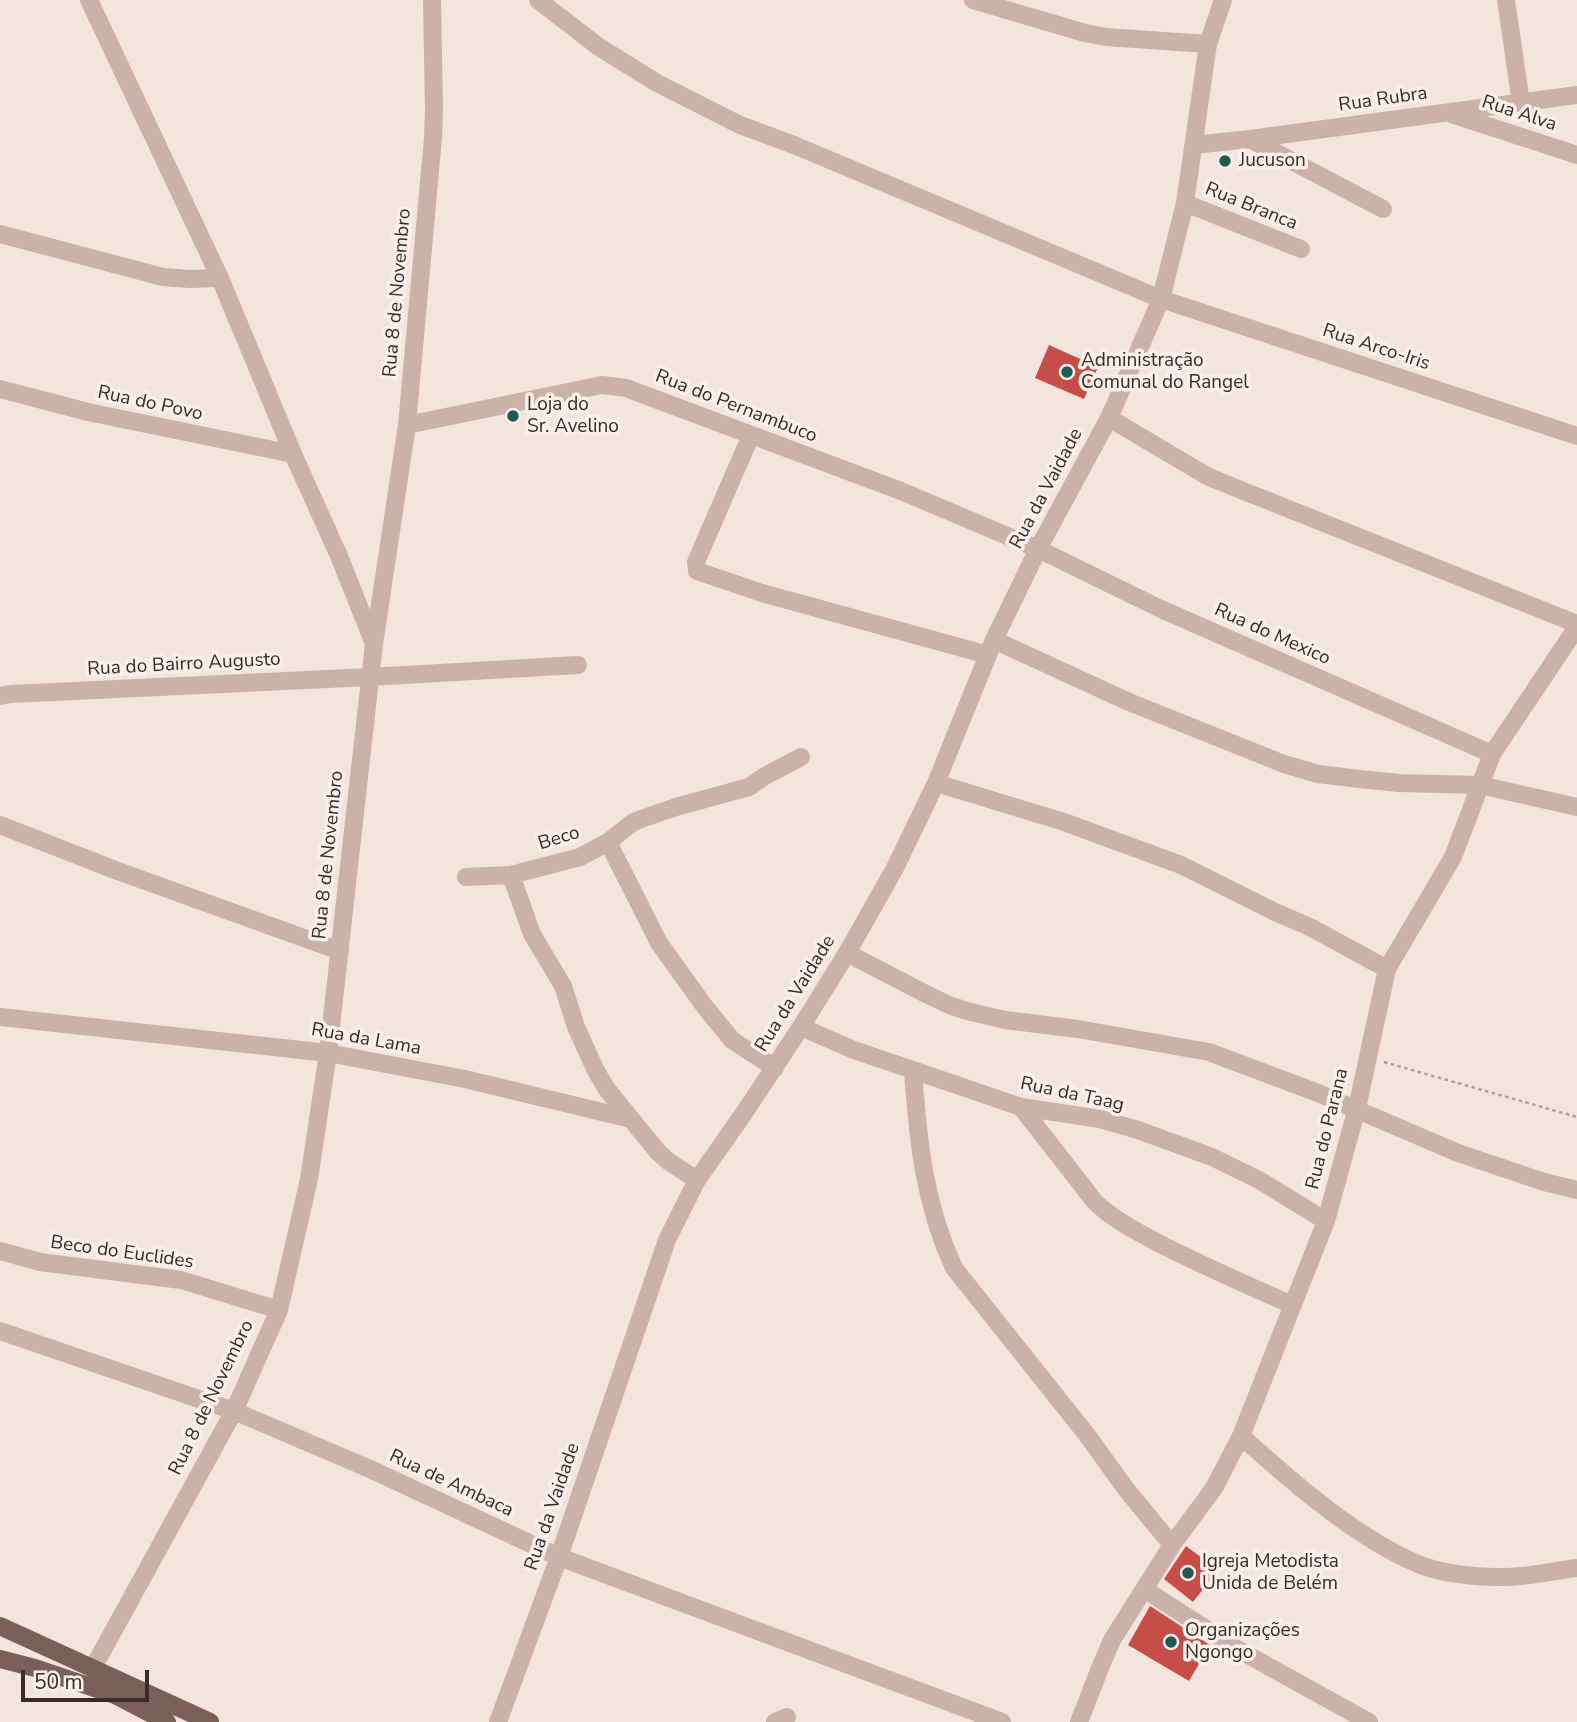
<!DOCTYPE html>
<html>
<head>
<meta charset="utf-8">
<style>
	body { margin:0 }
	#map { position:relative; width:1577px; height:1722px; overflow:hidden; background:#f3e4de; font-family:"Nunito Sans",sans-serif }
	canvas { display:block }
	.scale { position:absolute; left:21px; top:1670px; width:128px; height:32px; box-sizing:border-box; border:4px solid #382b29; border-top:0; padding-left:9px; font-size:21px; line-height:24px; white-space:nowrap; color:#382b29; -webkit-text-stroke:5px #faf0ea; paint-order:stroke }
</style>
</head>
<body>
<div id="map">
<canvas width="1577" height="1722"></canvas>
<div class="scale">50 m</div>
</div>
<script>
const c = document.querySelector('canvas').getContext('2d');
c.lineJoin = 'round';
function fillPath(path, color) { c.fillStyle = color; c.fill(path, 'evenodd'); }
function strokePath(path, color, width, dash) { c.strokeStyle = color; c.lineWidth = width; c.lineCap = dash ? 'butt' : 'round'; c.setLineDash(dash || []); c.stroke(path); }
function label(font, color, halo, rows, align = 'center') {
  c.font = font + ' "Nunito Sans",sans-serif'; c.lineWidth = 7; c.setLineDash([]); c.textBaseline = 'middle'; c.strokeStyle = halo; c.fillStyle = color; for (const [text, x, y, turn = 0] of rows) {
    c.save(); c.translate(x, y); c.rotate((+turn || 0) * Math.PI / 180); c.textAlign = isNaN(turn) ? turn : align; if (halo) c.strokeText(text, 0, 0); c.fillText(text, 0, 0); c.restore();
  }
}
fillPath(new Path2D(`
	M1049 345 1098 367 1084 399 1035 378Z
	M1186 1546 1218 1570 1193 1602 1164 1579Z
	M1150 1606 1210 1645 1189 1681 1128 1645Z`), '#c64d48');
strokePath(new Path2D(`
	M1384 1062 1577 1117`), '#b79b93', 2.5, [3.5, 3.5]);
strokePath(new Path2D(`
	M89 0 220 278 293 454 339 556 374 644
	M538 0 599 47 657 83 740 125 794 145 1161 299 1577 436
	M973 0 1085 33 1106 37 1208 44
	M1506 0 1521 103
	M1451 114 1577 155
	M1250 139 1383 209
	M1194 145 1250 139 1577 95
	M1185 203 1301 249
	M0 234 163 277 190 279 220 278
	M0 389 88 412 293 454
	M1109 418 1207 476 1221 482 1577 624
	M407 425 602 385 626 388 901 491 1038 549 1163 610 1492 754
	M751 435 696 562 697 571 762 593 988 655
	M994 640 1129 702 1284 764 1318 774 1360 779 1399 783 1480 785 1577 807
	M0 696 11 694 370 677 578 665
	M936 783 1064 822 1181 865 1275 912 1310 927 1387 969
	M0 825 115 870 340 951
	M608 842 659 943 705 1007 732 1040 775 1068
	M511 875 532 934 563 986 576 1027 596 1071 606 1088 631 1119
	M466 877 511 875 580 857 608 842 632 823 641 819 676 807 749 787 765 776 801 757
	M847 953 926 994 949 1005 967 1011 1005 1020 1078 1029 1209 1052 1318 1093 1458 1153 1544 1182 1577 1190
	M0 1017 328 1053 465 1079 631 1119 658 1152 668 1161 697 1180
	M801 1027 854 1050 1021 1107 1100 1119 1138 1130 1212 1157 1259 1180 1326 1221
	M913 1071C918 1141 924 1203 954 1268L1087 1435 1126 1489 1172 1545
	M1021 1107 1095 1202C1115 1221 1140 1233 1164 1246 1206 1267 1249 1286 1292 1305
	M0 1251 40 1262 181 1280 279 1310
	M0 1331 234 1411 370 1469 559 1557 1002 1722
	M1241 1436C1291 1481 1356 1538 1418 1564 1438 1573 1475 1577 1497 1577 1523 1578 1551 1571 1577 1568
	M1144 1589 1239 1650 1369 1722
	M93 1668 234 1411 279 1310 309 1179 328 1053 374 644 407 425 433 138 434 110 432 0
	M498 1722 559 1557 667 1240 697 1180 742 1116 801 1027 847 953 895 868 936 783 994 640 1038 549 1109 418 1161 299 1185 203 1208 44 1223 0
	M775 1722 787 1717
	M1079 1722 1100 1668 1112 1640 1172 1545 1214 1488 1241 1436 1326 1221 1357 1108 1387 969 1453 857 1492 754 1577 627`), '#cbb2a9', 18);
strokePath(new Path2D(`
	M0 1626 210 1722
	M0 1659 35 1668 115 1695 167 1722`), '#7a5e5a', 18);
for (const [x, y, r, color] of [
	[1225,161,7,"#1e5a52"],
	[1067,372,7,"#1e5a52"],
	[513,416,7,"#1e5a52"],
	[1188,1573,7,"#1e5a52"],
	[1171,1642,7,"#1e5a52"]
]) { const dot = new Path2D(); dot.arc(x, y, r, 0, 2 * Math.PI); c.fillStyle = color; c.fill(dot); strokePath(dot, '#faf0ea', 2.5); }
label('19px', '#382b29', '#faf0ea', [
	["Rua Rubra",1383,100,-8],
	["Rua Alva",1519,114,18],
	["Rua Branca",1251,207,22],
	["Rua 8 de Novembro",398,293,-85],
	["Rua Arco-Iris",1376,348,18],
	["Rua do Povo",150,404,12],
	["Rua do Pernambuco",736,407,21],
	["Rua da Vaidade",1047,489,-62],
	["Rua do Mexico",1272,635,24],
	["Rua do Bairro Augusto",184,665,-3],
	["Beco",559,839,-17],
	["Rua 8 de Novembro",329,855,-84],
	["Rua da Vaidade",796,994,-58],
	["Rua da Lama",366,1040,10],
	["Rua da Taag",1072,1095,12],
	["Rua do Parana",1328,1129,-76],
	["Beco do Euclides",122,1253,8],
	["Rua 8 de Novembro",212,1398,-64],
	["Rua de Ambaca",451,1484,25],
	["Rua da Vaidade",553,1507,-71]
]);
label('19px', '#382b29', '#faf0ea', [
	["Jucuson",1239,161],
	["Administração",1081,361],
	["Comunal do Rangel",1081,383],
	["Loja do",527,405],
	["Sr. Avelino",527,427],
	["Igreja Metodista",1202,1562],
	["Unida de Belém",1202,1584],
	["Organizações",1185,1631],
	["Ngongo",1185,1653]
], 'left');
</script>
</body>
</html>
